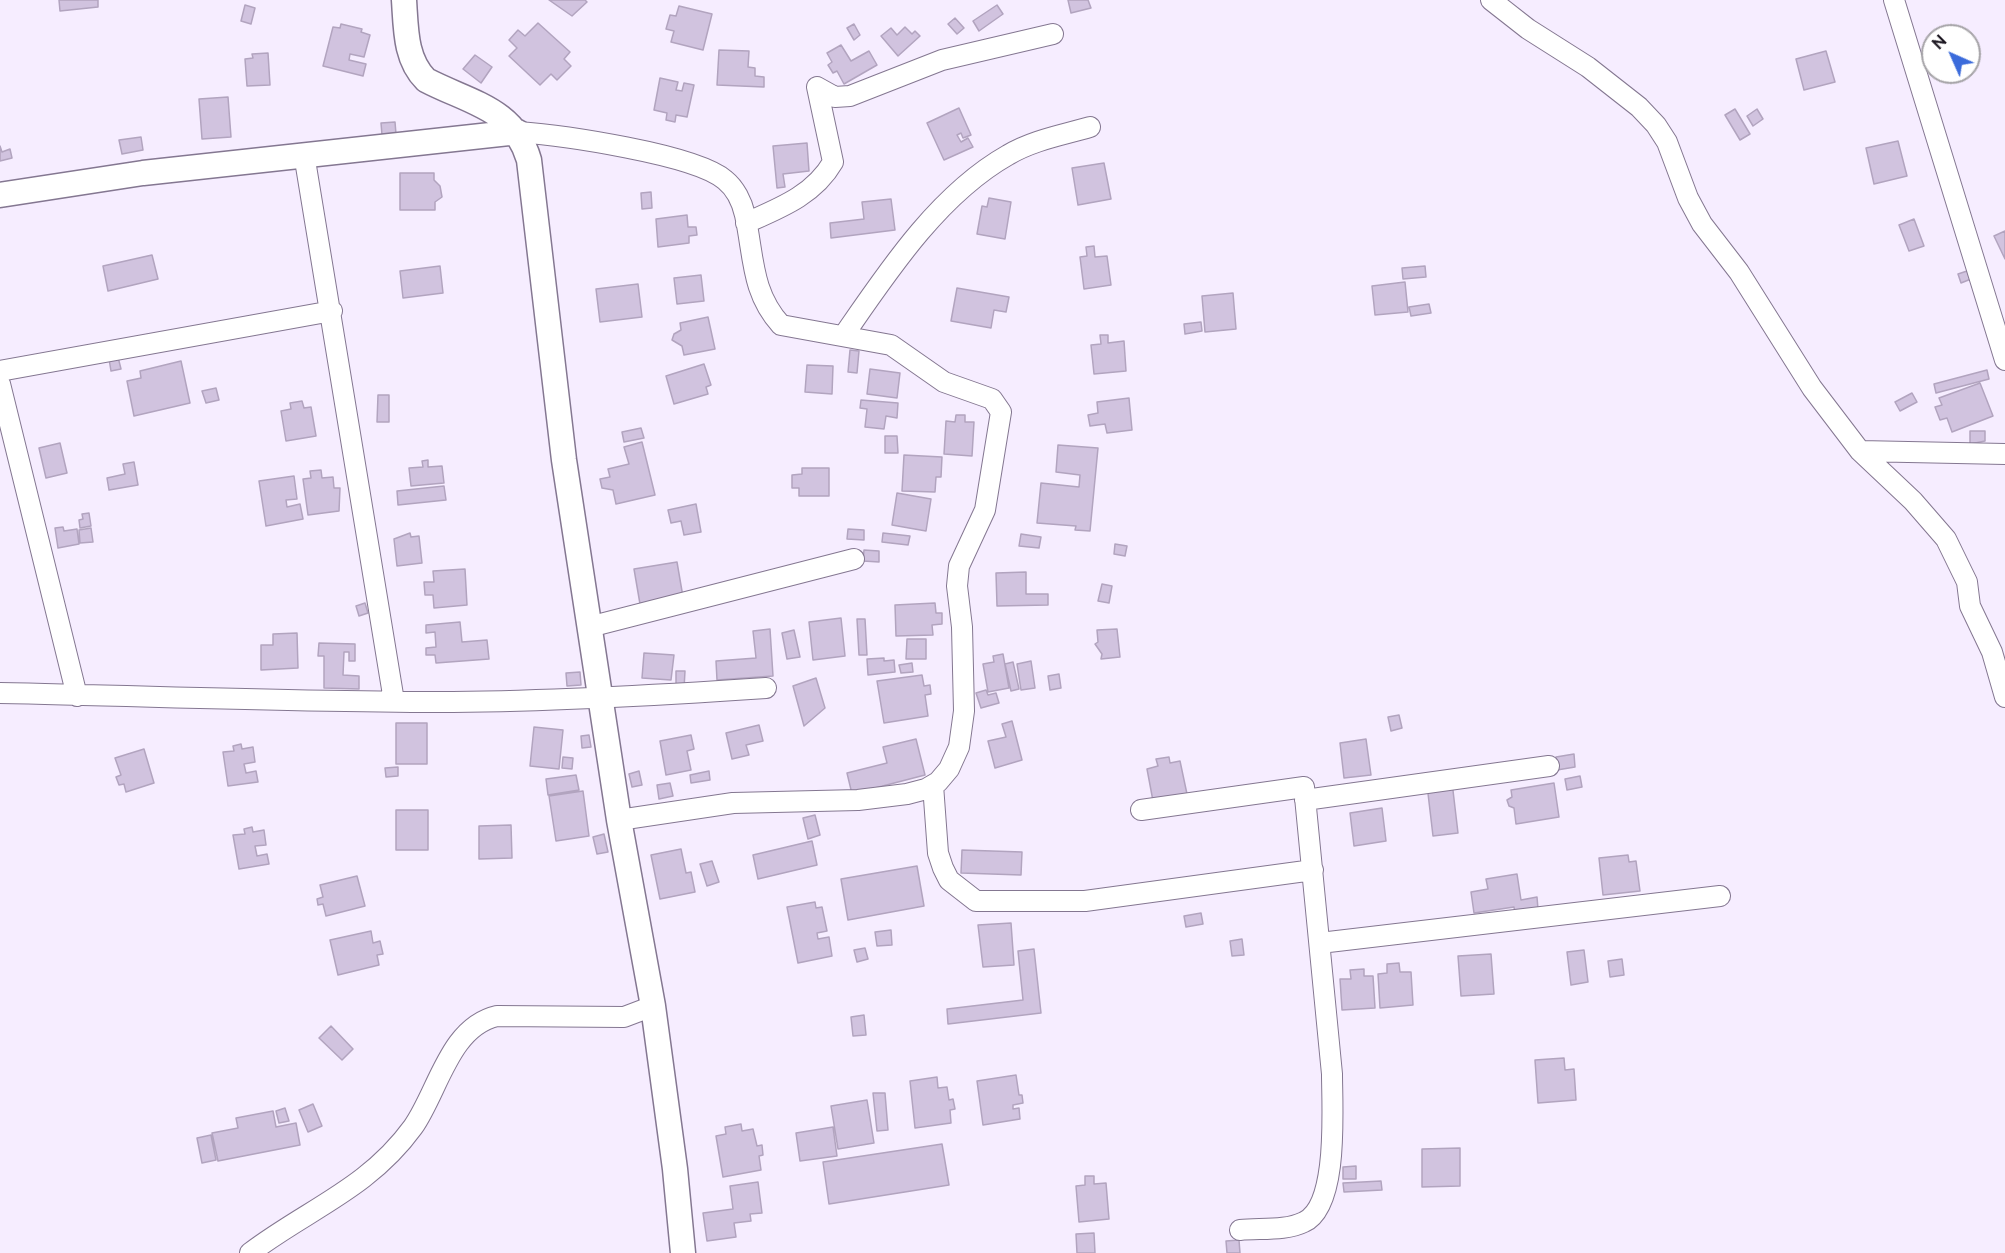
<!DOCTYPE html>
<html>
<head>
<meta charset="utf-8">
<style>
	body { margin:0 }
	#map { position:relative; width:2005px; height:1253px; overflow:hidden; background:#f6edff; font-family:Raleway,sans-serif }
	canvas { display:block }
	.north { position:absolute; left:1921px; top:24px; width:60px; height:60px; box-sizing:border-box; background:#fff; border:2px solid #a5a3a7; border-radius:50%; rotate:315deg; font-size:16px; font-weight:700; line-height:24px; text-align:center; color:#1d1822 }
	.north::after { content:''; display:block; margin:auto; width:21px; height:27px; background:#3b6bdb; clip-path:polygon(50% 0,100% 100%,50% 72%,0 100%) }
</style>
</head>
<body>
<div id="map">
<canvas width="2005" height="1253"></canvas>
<div class="north">N</div>
</div>
<script>
const c = document.querySelector('canvas').getContext('2d');
c.lineJoin = 'round';
function fillPath(path, color) { c.fillStyle = color; c.fill(path, 'evenodd'); }
function strokePath(path, color, width, dash) { c.strokeStyle = color; c.lineWidth = width; c.lineCap = dash ? 'butt' : 'round'; c.setLineDash(dash || []); c.stroke(path); }
const building = new Path2D(`
	M59 0H98V7L60 11Z
	M549 0H585L587 2 572 16Z
	M1068 0H1088L1091 8 1071 13Z
	M245 5 255 8 251 24 241 21Z
	M997 5 1003 14 979 31 973 21Z
	M679 6 712 14 703 50 671 42 674 31 666 29 670 15 676 16Z
	M955 18 964 28 957 34 948 24Z
	M538 23 570 52 564 59 571 66 557 80 551 74 540 85 509 56 517 48 509 40 518 30 525 36Z
	M341 24 362 29 361 32 370 35 364 57 350 54 349 60 366 64 363 76 323 66 333 27 340 28Z
	M854 24 860 35 854 40 847 28Z
	M905 27 912 34 915 31 920 36 898 56 881 36 891 28 897 35Z
	M841 45 851 61 869 51 877 65 844 84 837 71 833 73 828 65 832 62 827 53Z
	M719 50 749 51 748 67 755 68V76L764 77V87L717 85Z
	M1826 51 1835 82 1804 90 1796 59Z
	M268 53 270 85 247 86 245 59 253 58 252 54Z
	M475 55 492 67 481 83 463 69Z
	M660 78 678 82 676 90 682 91 684 83 694 85 687 117 676 115 675 122 666 120 667 113 654 110Z
	M228 97 231 137 202 139 199 99Z
	M959 108 971 135 963 138 961 133 957 135 961 142 968 138 973 147 944 160 927 123Z
	M1735 109 1750 134 1740 140 1725 115Z
	M1757 109 1763 119 1753 126 1747 116Z
	M395 122 396 134 382 135 381 123Z
	M141 137 143 150 122 154 119 140Z
	M1898 141 1907 176 1874 184 1866 148Z
	M807 143 809 171 783 174 785 187 777 188 773 146Z
	M0 146 2 152 10 149 12 158 0 161Z
	M1104 163 1111 199 1078 205 1072 168Z
	M400 173H434V180L440 186 442 197 435 202V210H400Z
	M651 192 652 208 642 209 641 193Z
	M989 198 1011 202 1005 239 977 234 982 206 987 207Z
	M891 199 895 230 831 238 830 223 864 219 862 202Z
	M687 215 688 227H696L697 235 689 236V243L658 247 656 219Z
	M1914 219 1924 246 1909 251 1899 225Z
	M2005 231V259L1994 236Z
	M1094 246 1095 257 1107 256 1111 285 1084 289 1080 257 1087 256 1086 247Z
	M152 255 158 279 108 291 103 266Z
	M440 266 443 293 403 298 400 271Z
	M1425 266 1426 277 1403 279 1402 268Z
	M1967 271 1971 279 1961 283 1958 274Z
	M701 275 704 301 677 304 674 278Z
	M1405 282 1408 312 1375 315 1372 286Z
	M638 284 642 317 600 322 596 289Z
	M957 288 1009 297 1006 312 994 310 991 328 951 321Z
	M1233 293 1236 329 1205 332 1202 296Z
	M1429 304 1431 313 1411 316 1409 307Z
	M708 317 715 349 684 355 682 346 672 340 674 334 681 330 680 323Z
	M1201 322 1202 331 1185 334 1184 324Z
	M1100 335H1108V343L1124 341 1126 371 1094 374 1091 345 1101 344Z
	M850 350 859 351 857 373 848 372Z
	M118 357 121 369 111 371 109 359Z
	M181 361 190 403 134 416 127 381 141 378 140 371Z
	M704 364 711 385 706 387 708 394 674 404 666 376Z
	M807 365 833 366 832 394 805 392Z
	M870 369 900 373 897 398 867 394Z
	M1987 370 1989 379 1936 393 1934 384Z
	M1980 383 1993 416 1952 432 1947 418 1940 420 1935 407 1942 405 1939 398Z
	M216 388 219 400 206 403 202 391Z
	M1912 393 1917 402 1900 411 1895 402Z
	M378 395H389V422H377Z
	M1129 398 1132 430 1107 433 1105 424 1090 426 1088 415 1098 413 1097 402Z
	M861 400 898 403 897 418 886 416 884 429 865 427 867 409 860 408Z
	M302 401 304 408 311 407 316 436 286 441 281 411 291 409 290 403Z
	M956 415H965V422H974L972 456 944 454 946 421 955 422Z
	M641 428 644 438 624 442 622 432Z
	M1970 431H1985V441L1970 444Z
	M885 436H897L898 453H885Z
	M642 442 655 495 616 504 613 490 602 488 600 479 610 477 608 469 629 464 624 447Z
	M60 443 67 473 46 478 39 448Z
	M1058 445 1098 448 1090 531 1075 530 1076 526 1037 523 1041 483 1079 487 1080 475 1056 472Z
	M904 455 942 457 941 477H936L935 492 902 491Z
	M428 460V467L442 466 444 483 411 486 409 468 423 467 422 461Z
	M134 462 138 485 109 490 107 478 125 474 123 464Z
	M802 468H829V496H799V488H792V475L802 474Z
	M321 470 322 478 333 477 334 488H340L339 511 308 515 303 479 311 478 310 471Z
	M294 476 297 499 286 500 287 507 300 504 303 519 266 526 259 481Z
	M444 486 446 500 398 505 397 491Z
	M897 493 931 499 926 531 892 525Z
	M696 504 701 532 684 535 681 521 671 523 668 510Z
	M89 513 91 526 80 528 79 520 83 519 82 514Z
	M63 527 64 531 77 529 79 544 58 548 55 528Z
	M91 528 93 542 80 543 79 530Z
	M848 529 864 530V540L847 539Z
	M410 533 411 537 419 536 422 563 397 566 394 539Z
	M883 533 910 536 908 545 882 542Z
	M1021 534 1041 537 1039 548 1019 546Z
	M1115 544 1127 546 1125 556 1114 554Z
	M864 550 879 551V562L863 561Z
	M677 562 683 597 640 604 634 569Z
	M465 569 467 605 434 608 433 595H425L424 582H434L433 571Z
	M1026 572V594H1048V605L997 606 996 573Z
	M1102 584 1112 586 1109 603 1098 601Z
	M365 603 368 613 359 616 356 606Z
	M935 603 936 613H942V624L932 625 933 635 896 636 895 605Z
	M841 618 845 656 813 660 809 622Z
	M857 619H865L867 655H859Z
	M460 622 462 642 487 640 489 659 436 663 435 655H426V648L436 647 435 632 426 633V625Z
	M770 629 773 676 717 680 716 661 756 658 753 631Z
	M1117 629 1120 657 1101 659 1102 654 1095 644 1098 642 1097 630Z
	M794 630 800 657 787 659 782 633Z
	M297 633 298 668 261 670V645H273V634Z
	M907 639H926V659H906Z
	M319 643 355 644V661H349V652H344L343 675 359 676V689L324 688V656H318Z
	M644 653 674 655 671 680 642 678Z
	M1003 654 1009 688 988 692 983 664 994 662 993 656Z
	M884 658V661L894 660 895 672 868 675 867 659Z
	M1031 661 1035 688 1021 690 1017 664Z
	M1013 662 1019 689 1011 691 1005 664Z
	M912 663 913 672 901 673 899 665Z
	M676 671H685L684 689H676Z
	M580 672 581 685 567 686 566 673Z
	M1059 674 1061 688 1050 690 1048 676Z
	M922 675 924 686 930 685 931 694 925 695 928 716 884 723 877 681Z
	M816 678 825 708 804 726 793 686Z
	M986 690 988 695 996 693 999 703 981 708 976 693Z
	M1399 715 1402 728 1391 731 1388 717Z
	M1012 721 1022 760 995 768 988 741 1006 737 1002 724Z
	M396 723H427V764H396Z
	M759 725 763 741 746 745 749 755 732 759 726 733Z
	M534 727 563 730 559 769 530 766Z
	M589 735 591 747 582 748 581 736Z
	M691 735 694 749 687 751 691 770 666 775 660 741Z
	M916 739 925 775 852 794 847 773 887 763 883 747Z
	M1366 739 1371 775 1344 778 1340 743Z
	M241 744 242 749 253 747 255 762 244 764 246 773 256 771 258 782 228 786 223 752 234 751 233 746Z
	M144 749 154 783 126 792 124 784 119 785 116 777 121 775 115 758Z
	M1574 754 1575 767 1557 770 1556 757Z
	M563 757 573 758 572 769 562 768Z
	M1169 757 1170 763 1180 761 1187 794 1153 801 1147 769 1158 766 1156 759Z
	M398 767V776L386 777 385 768Z
	M639 771 642 785 632 787 629 774Z
	M709 771 710 780 691 783 690 775Z
	M576 775 579 790 548 795 546 779Z
	M1580 776 1582 787 1567 790 1565 779Z
	M1452 782 1458 833 1433 836 1427 785Z
	M670 783 673 796 659 799 657 785Z
	M1554 783 1559 817 1516 824 1514 808 1509 806 1507 800 1512 797 1511 790Z
	M583 791 589 836 556 841 549 796Z
	M1382 808 1386 841 1354 846 1350 813Z
	M396 810H428V850H396Z
	M815 815 820 835 808 839 803 818Z
	M511 825 512 858 479 859V826Z
	M252 827 253 832 264 830 266 845 255 846 257 856 267 854 269 864 239 869 233 835 245 834 244 829Z
	M604 834 608 852 597 854 593 837Z
	M812 841 817 865 758 879 753 855Z
	M681 849 686 873 691 872 695 892 660 899 651 855Z
	M962 850 1022 852 1021 875 961 873Z
	M1628 855 1629 862 1636 861 1640 891 1603 895 1599 858Z
	M712 861 719 882 707 886 700 864Z
	M917 866 924 906 848 920 841 879Z
	M1517 874 1521 900 1537 897 1538 909 1515 913 1514 907 1474 913 1471 892 1488 889 1486 879Z
	M357 876 365 906 326 916 323 904 318 905 317 899 323 897 320 885Z
	M815 902 816 908 822 907 827 931 817 933 818 939 829 937 832 956 798 963 787 907Z
	M1201 913 1203 924 1186 927 1184 916Z
	M1011 923 1014 965 983 967 978 925Z
	M891 930 892 945 877 946 875 932Z
	M371 931 373 943 380 941 383 954 377 955 379 965 338 975 330 940Z
	M1242 939 1244 955 1232 956 1230 941Z
	M865 948 868 959 857 962 854 950Z
	M1034 949 1041 1013 948 1024 947 1009 1023 1000 1018 951Z
	M1584 950 1588 982 1571 985 1567 952Z
	M1491 954 1494 994 1461 996 1458 956Z
	M1622 959 1624 975 1610 977 1608 961Z
	M1399 963 1400 972H1411L1413 1005 1380 1008 1378 974 1387 973V964Z
	M1364 969V976H1373L1375 1008 1342 1010 1340 979H1351L1350 970Z
	M864 1015 866 1035 853 1036 851 1017Z
	M331 1026 353 1049 342 1060 319 1038Z
	M1564 1058 1565 1070 1574 1069 1576 1100 1538 1103 1535 1060Z
	M1016 1075 1019 1095H1022L1023 1103 1013 1105V1109L1019 1108 1020 1119 983 1125 977 1081Z
	M937 1077 938 1088 947 1087 949 1100 953 1099 955 1109 950 1110 951 1123 915 1128 910 1081Z
	M873 1093H885L888 1130 877 1131Z
	M867 1100 874 1143 838 1149 831 1106Z
	M313 1104 322 1126 308 1132 299 1110Z
	M285 1108 289 1121 279 1123 276 1111Z
	M273 1111 276 1127 296 1123 300 1145 218 1161 212 1133 238 1128 236 1118Z
	M741 1124 742 1131 753 1129 757 1146 762 1145 763 1155 759 1156 761 1170 723 1177 716 1136 726 1134 725 1127Z
	M833 1127 837 1156 800 1161 796 1133Z
	M211 1135 216 1160 202 1163 197 1138Z
	M942 1144 949 1185 829 1204 823 1162Z
	M1460 1148V1186L1422 1187V1149Z
	M1356 1166V1179H1343V1167Z
	M1085 1176H1094V1184L1106 1183 1109 1219 1079 1222 1076 1186 1085 1185Z
	M1381 1181 1382 1190 1344 1192 1343 1183Z
	M758 1182 762 1213 750 1214 751 1221 734 1223 736 1237 707 1241 703 1213 733 1209 730 1186Z
	M1094 1233 1095 1253H1077L1076 1234Z
	M1239 1240 1240 1253H1227L1226 1241Z`);
fillPath(building, '#d1c3df');
strokePath(building, '#b2a4bf', 1.5);
const minor = new Path2D(`
	M1491 0 1528 29 1588 67 1639 107 1656 125 1667 142 1688 198 1702 224 1739 272 1812 388 1860 451 1913 501 1946 539 1967 582 1970 606 1992 652 2005 697
	M1894 0 2005 360
	M518 132C560 135 695 154 725 180 735 188 742 202 745 215 754 256 751 292 781 325L891 345 944 382 992 399 1001 412 985 510 959 566 957 586 962 627 964 711 959 747 949 769 938 782 926 789 907 794 858 800 733 803 619 820
	M304 154 394 701
	M746 223C780 208 814 195 833 162L817 87 835 97 850 96 942 60 1053 34
	M844 335C888 271 939 194 1008 155 1033 140 1063 135 1090 127
	M0 371 332 311
	M0 384 77 696
	M1860 451 2005 454
	M589 627 854 559
	M0 693C151 696 302 702 453 702 558 701 662 695 766 688
	M933 785 938 853 943 868 949 880 976 901H1085L1313 870
	M1305 800 1549 766
	M1141 810 1304 787 1332 1074C1332 1108 1339 1206 1304 1222 1286 1231 1261 1228 1240 1230
	M1320 943 1720 896
	M250 1253C308 1209 368 1189 413 1127 438 1092 449 1027 497 1016L624 1017 653 1006`);
const tertiary = new Path2D(`
	M404 0C406 29 405 59 426 80 470 103 514 108 529 160L564 460 619 820 653 1006 675 1169 683 1253
	M0 195 143 173 518 132`);
strokePath(minor, '#847791', 22);
strokePath(tertiary, '#847791', 27);
strokePath(minor, '#fff', 20);
strokePath(tertiary, '#fff', 24);
</script>
</body>
</html>
